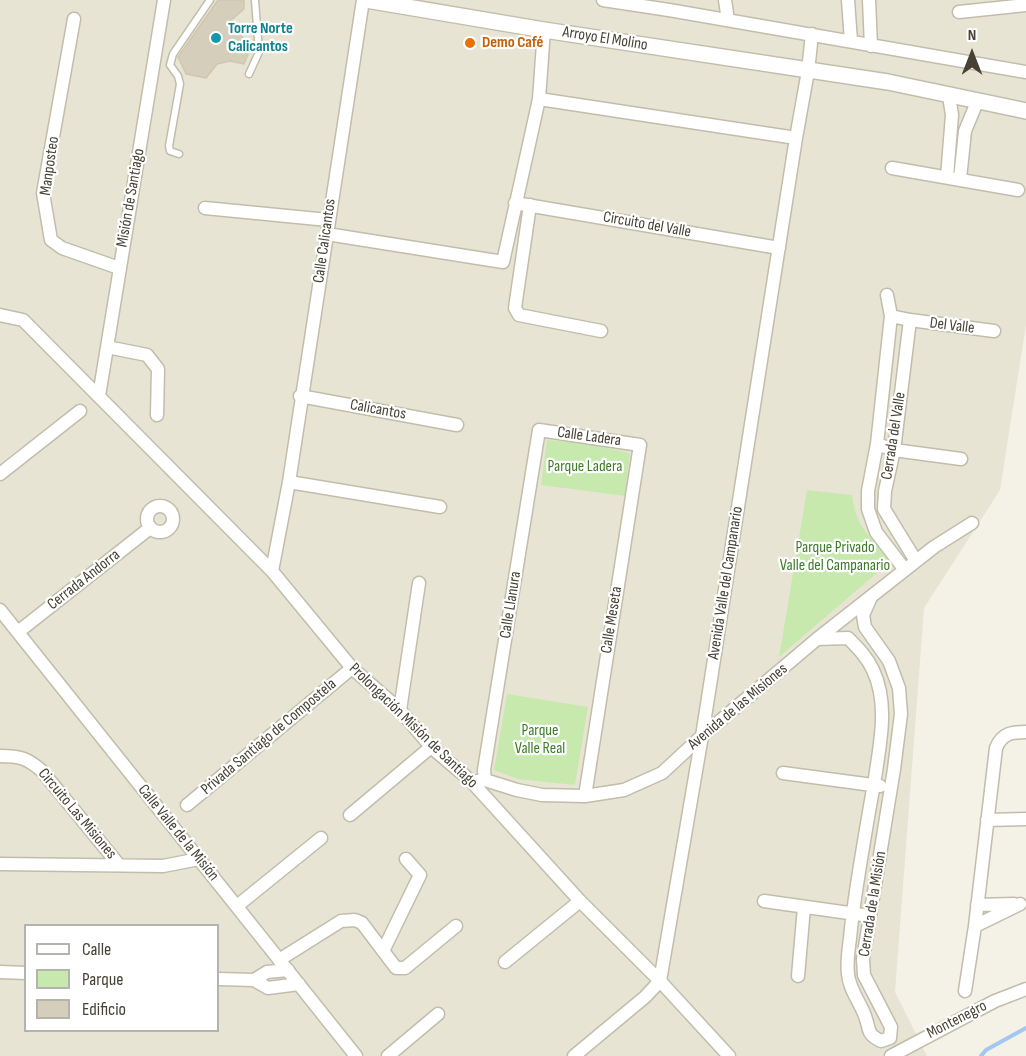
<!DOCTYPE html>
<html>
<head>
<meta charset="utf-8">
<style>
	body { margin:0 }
	#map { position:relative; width:1026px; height:1056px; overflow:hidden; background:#f4f1e6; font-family:"Sofia Sans Condensed",sans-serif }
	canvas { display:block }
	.legend { position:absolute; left:24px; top:924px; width:195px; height:108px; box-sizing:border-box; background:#fff; border:2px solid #b5b3ae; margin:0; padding:8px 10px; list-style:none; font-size:18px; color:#474235 }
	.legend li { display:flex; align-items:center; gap:12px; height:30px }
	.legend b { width:30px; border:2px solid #b5b3ae }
	.north { position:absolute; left:942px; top:24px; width:60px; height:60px; -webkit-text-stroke:4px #fff; paint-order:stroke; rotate:0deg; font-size:16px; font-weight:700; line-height:24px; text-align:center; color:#474235 }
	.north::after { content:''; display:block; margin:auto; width:21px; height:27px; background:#474235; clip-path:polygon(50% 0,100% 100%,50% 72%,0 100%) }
</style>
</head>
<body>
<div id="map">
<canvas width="1026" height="1056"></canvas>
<ul class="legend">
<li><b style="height:8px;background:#fff"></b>Calle</li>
<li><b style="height:16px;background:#c7e9ae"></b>Parque</li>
<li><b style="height:16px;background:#d5cebb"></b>Edificio</li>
</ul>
<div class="north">N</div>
</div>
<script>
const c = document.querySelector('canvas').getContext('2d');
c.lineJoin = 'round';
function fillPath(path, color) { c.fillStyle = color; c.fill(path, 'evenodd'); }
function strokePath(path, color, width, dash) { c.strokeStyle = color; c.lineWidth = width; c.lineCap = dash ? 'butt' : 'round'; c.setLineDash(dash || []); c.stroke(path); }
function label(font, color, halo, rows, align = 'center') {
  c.font = font + ' "Sofia Sans Condensed",sans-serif'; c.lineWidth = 4.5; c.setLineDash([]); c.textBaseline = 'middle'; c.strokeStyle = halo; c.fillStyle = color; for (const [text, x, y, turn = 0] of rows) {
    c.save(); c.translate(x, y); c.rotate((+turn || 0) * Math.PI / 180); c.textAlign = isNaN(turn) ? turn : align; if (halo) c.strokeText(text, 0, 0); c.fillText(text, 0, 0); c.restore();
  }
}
fillPath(new Path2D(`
	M0 0H1026V325L1000 490 924 608 895 992 927 1056H0ZM26 926H218V1030H26Z`), '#e8e4d4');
fillPath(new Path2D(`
	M547 440 588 444 630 453 625 496 541 485Z
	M807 490 852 495C856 528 870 537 892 560L779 657Z
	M507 694 588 707 575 785 518 779 494 770Z`), '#c7e9ae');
strokePath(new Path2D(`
	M981 1056 986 1050 1026 1028`), '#a1c7f2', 4);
const building = new Path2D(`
	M218 0H244V9L229 22 251 47 244 64 230 61 217 64 206 78 186 74 178 57Z`);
fillPath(building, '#d5cebb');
strokePath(building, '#d0c7ae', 1.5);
const service = new Path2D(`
	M249 74 259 52 255 0
	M179 154 170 151 169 146 180 84 178 76 170 65 173 54 210 0`);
const minor = new Path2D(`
	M603 0 669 10 1026 72
	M725 0 728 20
	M848 0 851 41
	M869 0 871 46
	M959 12 1026 5
	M74 19 43 193 51 240 62 248 119 268
	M539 99 796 138
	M892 168 1018 190
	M947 177 952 115 949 96
	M960 179 965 131 977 102
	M515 203 779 248
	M530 205 515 308 519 315 601 331
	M205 208 328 220
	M327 234 503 262 539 99 544 30
	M887 295 891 316 877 444 868 491V509L876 532 905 570
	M0 315 23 320 272 571 352 668 400 710 431 747 471 781 580 901 660 981 729 1056
	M891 316 910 320 994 331
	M910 320 894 450 885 491 884 509 916 561
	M107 347 147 355 158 369 157 415
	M99 396 164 0
	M300 396 457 425
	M877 444 894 450 961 459
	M0 474 80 411
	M289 482 440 507
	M147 519a13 13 0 1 1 26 0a13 13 0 1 1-26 0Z
	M272 571 289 482 363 0
	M0 610 356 1056
	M18 632 150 528
	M817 639 848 638C858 648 867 657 873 670 889 704 880 743 875 778 866 828 857 878 851 928 850 943 846 959 848 974 849 989 860 1002 865 1016 870 1029 866 1034 881 1041L890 1038 891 1027 864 975 863 959 894 769 901 714 899 688 889 661 865 627 863 615 871 597
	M400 710 419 583
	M0 756C20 756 27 758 42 771L119 865
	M783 773 880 786
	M485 780 484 770 539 430 640 445 585 796
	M477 781 485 780 517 790 542 795 585 796 624 790 662 773 702 736 817 639 934 547 972 523
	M187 805 352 668
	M350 815 431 747
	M987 820 1026 819
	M0 864 163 866 199 859
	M764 901 870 916
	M1020 904 975 926 996 748C1002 733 1012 732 1026 732
	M977 905 1014 904
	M237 906 321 838
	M383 951 420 875 406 859
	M279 960 341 921 355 920 362 923 396 968H405L456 926
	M505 962 580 901
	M0 972 26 973
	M798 976 804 907
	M218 979 254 980 268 988 299 984
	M254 980 267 972 288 970
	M965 991 975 926
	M388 1056 438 1014
	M574 1056 645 997 660 981 702 736 796 138 808 71 812 34
	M891 1056 995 1001 1026 989`);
const tertiary = new Path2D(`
	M366 0 544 30 888 82 1026 111`);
strokePath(service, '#c2bdab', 9);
strokePath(minor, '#c2bdab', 15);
strokePath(tertiary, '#c2bdab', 18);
strokePath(service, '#fff', 6);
strokePath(minor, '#fff', 12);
strokePath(tertiary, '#fff', 15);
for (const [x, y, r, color] of [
	[216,38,6,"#0f9aa8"],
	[470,43,6,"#e8710a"]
]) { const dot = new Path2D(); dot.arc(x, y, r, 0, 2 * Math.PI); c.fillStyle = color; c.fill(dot); strokePath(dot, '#fff', 2); }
label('bold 16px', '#0d838f', '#fff', [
	["Torre Norte",228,29],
	["Calicantos",228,47]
], 'left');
label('16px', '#474235', '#fff', [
	["Arroyo El Molino",605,39,9],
	["Manposteo",50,166,-82],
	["Misión de Santiago",131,198,-80],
	["Circuito del Valle",647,225,10],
	["Calle Calicantos",325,241,-82],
	["Del Valle",952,326,7],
	["Calicantos",378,410,10],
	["Cerrada del Valle",894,436,-81],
	["Calle Ladera",589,437,8],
	["Cerrada Andorra",84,580,-38],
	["Avenida Valle del Campanario",726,583,-81],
	["Calle Llanura",511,605,-81],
	["Calle Meseta",612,620,-81],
	["Avenida de las Misiones",738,707,-40],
	["Prolongación Misión de Santiago",413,726,44],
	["Privada Santiago de Compostela",269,737,-40],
	["Circuito Las Misiones",77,814,50],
	["Calle Valle de la Misión",178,833,51],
	["Cerrada de la Misión",873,904,-81],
	["Montenegro",957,1020,-27]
]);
label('bold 16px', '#c56008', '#fff', [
	["Demo Café",482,43]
], 'left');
label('16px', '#3c7a27', '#fff', [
	["Parque Ladera",585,467],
	["Parque Privado",835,548],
	["Valle del Campanario",835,566],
	["Parque",540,731],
	["Valle Real",540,749]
]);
</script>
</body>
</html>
